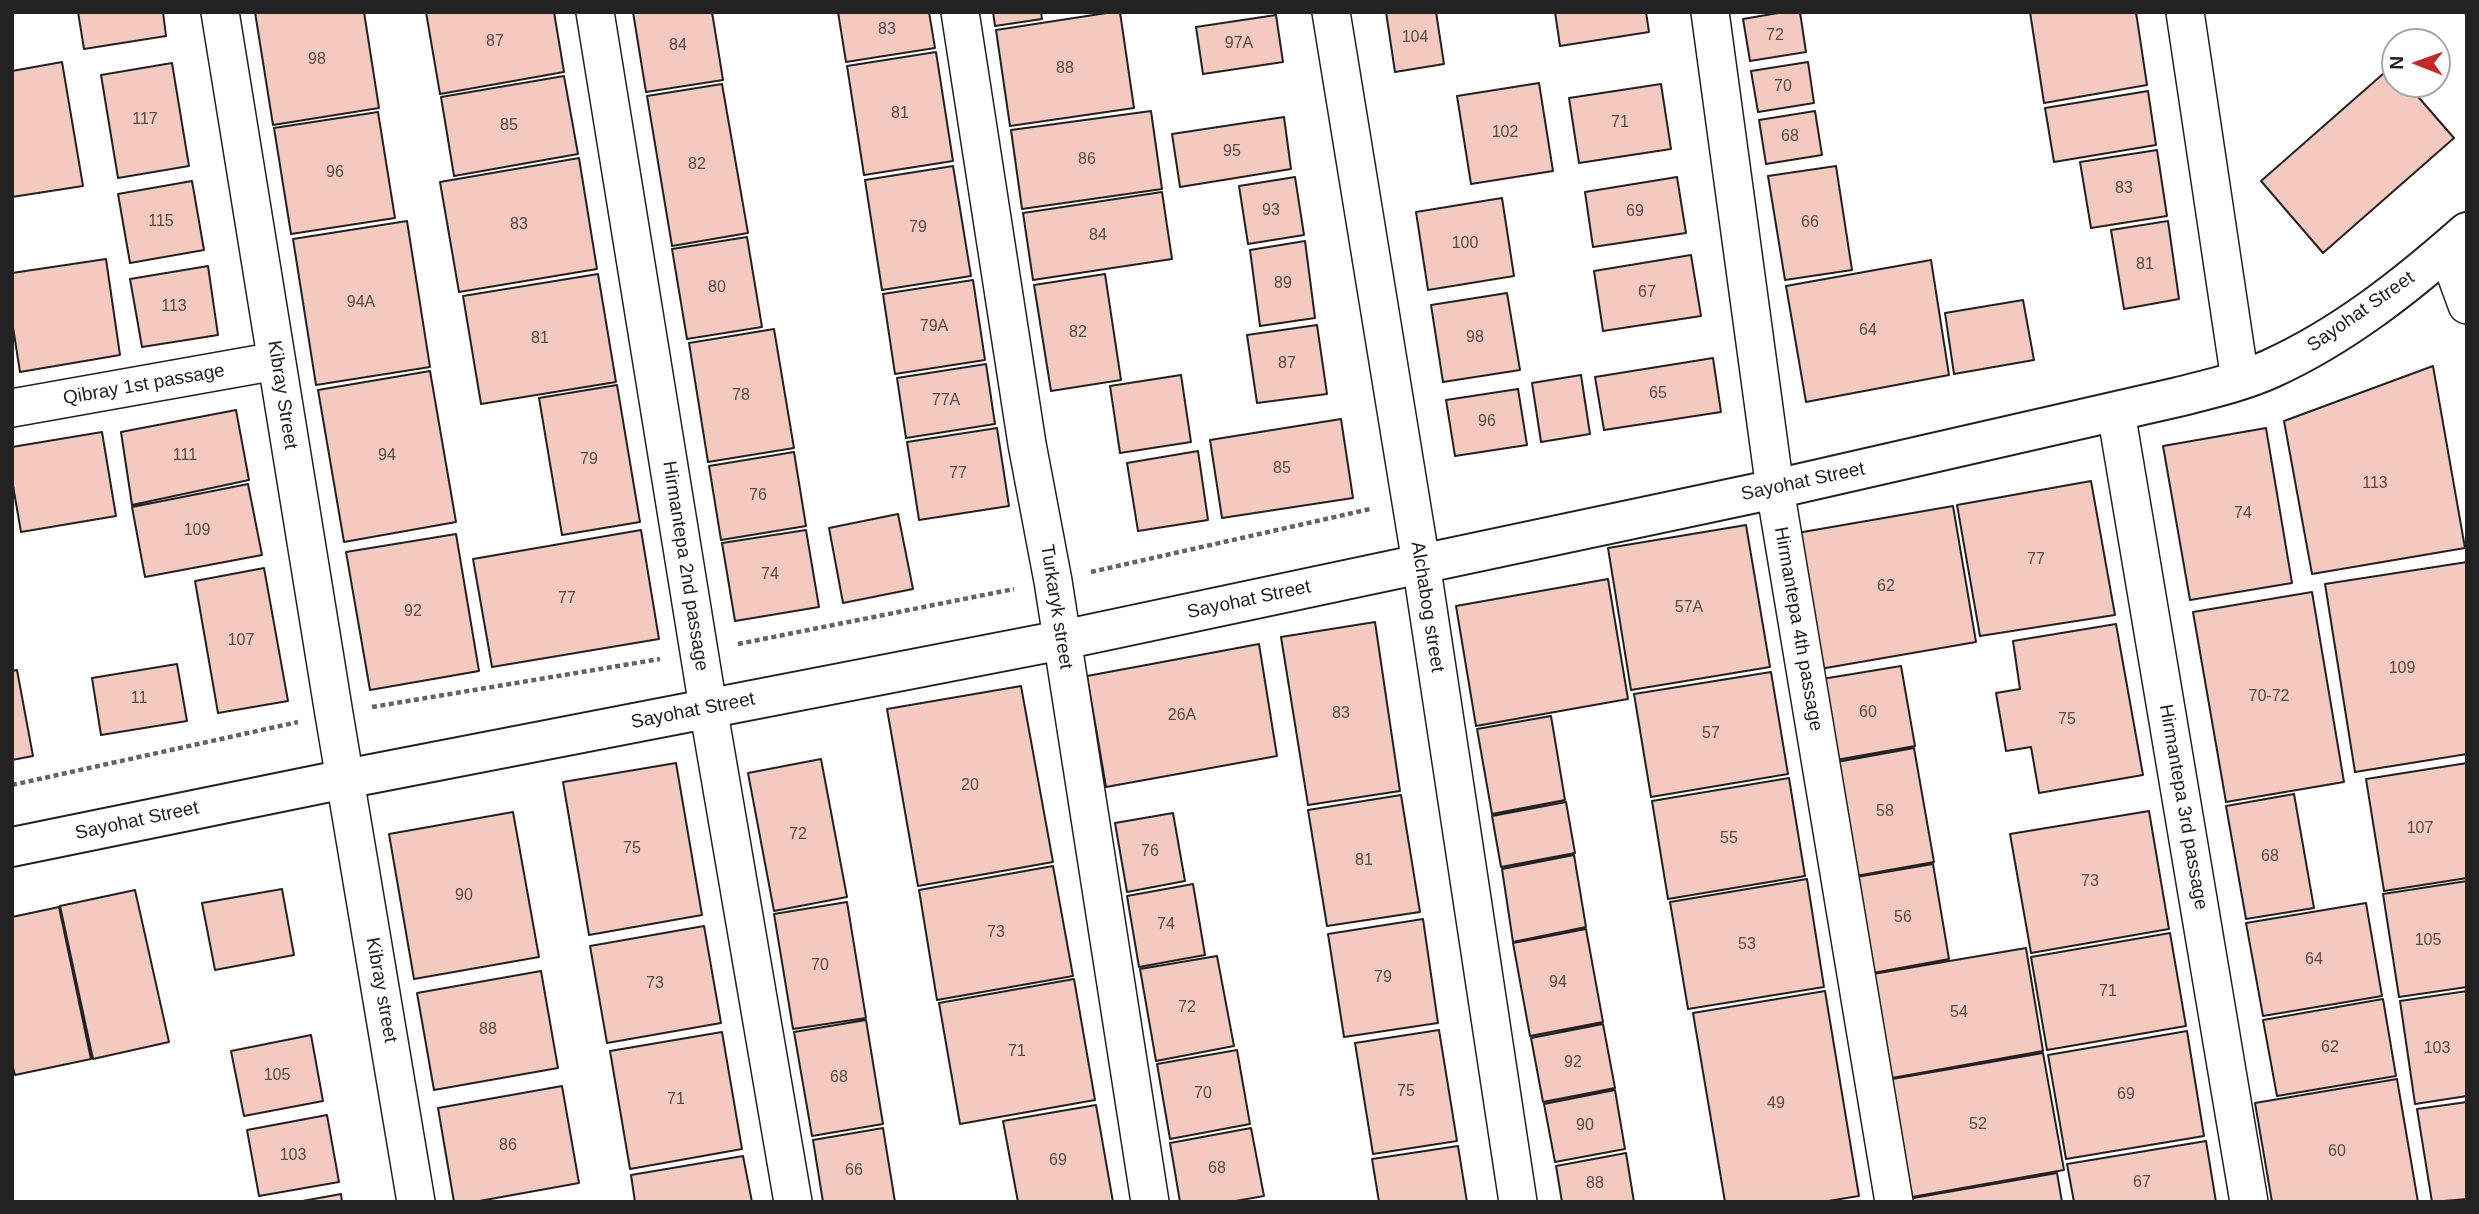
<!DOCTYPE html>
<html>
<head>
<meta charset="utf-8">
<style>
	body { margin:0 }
	#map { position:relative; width:2479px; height:1214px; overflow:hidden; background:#fff; font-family:Arial,sans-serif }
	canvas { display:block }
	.frame { position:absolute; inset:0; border:14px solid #222; pointer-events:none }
	.north { position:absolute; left:2381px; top:28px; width:70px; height:70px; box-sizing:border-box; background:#fff; border:2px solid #a7a7a7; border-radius:50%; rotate:271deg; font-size:19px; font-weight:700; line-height:28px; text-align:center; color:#222 }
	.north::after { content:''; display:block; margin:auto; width:24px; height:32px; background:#c62828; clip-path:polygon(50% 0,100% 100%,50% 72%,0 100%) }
</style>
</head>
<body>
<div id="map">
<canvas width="2479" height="1214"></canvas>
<div class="frame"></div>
<div class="north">N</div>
</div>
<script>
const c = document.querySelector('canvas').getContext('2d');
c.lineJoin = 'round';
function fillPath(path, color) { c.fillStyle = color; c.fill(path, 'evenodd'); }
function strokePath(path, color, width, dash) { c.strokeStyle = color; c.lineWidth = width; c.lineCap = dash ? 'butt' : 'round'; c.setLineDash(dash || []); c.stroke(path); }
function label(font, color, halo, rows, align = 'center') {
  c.font = font + ' Arial,sans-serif'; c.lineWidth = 5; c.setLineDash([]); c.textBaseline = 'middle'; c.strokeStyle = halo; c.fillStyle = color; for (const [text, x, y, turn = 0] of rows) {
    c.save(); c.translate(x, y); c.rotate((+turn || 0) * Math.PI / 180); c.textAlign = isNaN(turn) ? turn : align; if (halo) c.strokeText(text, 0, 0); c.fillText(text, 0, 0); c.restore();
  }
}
const building = new Path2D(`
	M78 12H163L166 36 84 49Z
	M255 12H364L379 108 273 125Z
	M426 12H554L564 72 440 94Z
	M633 12H712L723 80 646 92Z
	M838 12H929L935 48 846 62Z
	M993 12H1041L1042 19 995 26Z
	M1113 12H1120L1134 108 1010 126 996 30Z
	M1386 12H1436L1444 64 1395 72Z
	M1555 12H1646L1649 32 1560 46Z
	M1784 12H1800L1806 52 1750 61 1743 19Z
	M2030 12H2136L2147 85 2044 103Z
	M1276 15 1283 62 1203 74 1196 27Z
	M936 52 953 161 864 175 847 66Z
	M62 62 83 186 12 197V71Z
	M1808 62 1814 103 1758 112 1751 71Z
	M172 63 189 166 118 178 101 75Z
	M2392 66 2395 70V84H2407L2454 138 2323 253 2261 181Z
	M564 76 578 154 454 176 441 97Z
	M1539 83 1553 171 1471 184 1457 96Z
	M722 84 748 233 672 246 647 96Z
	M1661 84 1671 149 1579 163 1569 98Z
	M2148 91 2156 145 2054 162 2045 108Z
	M1151 111 1162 189 1022 209 1011 130Z
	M1815 111 1822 155 1766 164 1759 120Z
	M378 112 395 218 291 234 274 128Z
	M1284 117 1291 169 1180 187 1172 134Z
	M2157 150 2167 216 2091 228 2080 162Z
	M579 158 597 269 459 292 440 182Z
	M953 166 971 276 882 290 865 180Z
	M1836 166 1852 270 1785 280 1768 176Z
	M1295 177 1304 235 1248 244 1239 186Z
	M1677 177 1686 233 1593 247 1585 192Z
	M192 181 204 250 130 263 118 194Z
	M1162 192 1172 259 1033 280 1023 213Z
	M1502 198 1514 276 1428 290 1416 212Z
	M407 221 430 367 316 385 293 239Z
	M2168 221 2179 299 2124 309 2111 230Z
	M747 237 762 327 687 339 672 249Z
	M1305 241 1315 318 1260 326 1250 250Z
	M1691 255 1701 316 1603 331 1594 271Z
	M106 259 120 355 20 372 12 321V273Z
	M1931 260 1949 375 1806 402 1786 286Z
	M208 266 218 335 142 347 130 279Z
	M598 274 616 382 481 404 463 296Z
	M1105 274 1121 380 1051 391 1034 285Z
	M973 280 985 360 895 374 883 294Z
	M1507 293 1520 370 1443 382 1431 305Z
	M2023 300 2034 360 1954 374 1945 313Z
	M1317 325 1327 394 1257 403 1247 335Z
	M774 329 794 448 708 462 689 343Z
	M1713 358 1721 412 1604 430 1595 377Z
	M986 364 995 424 906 438 897 378Z
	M2433 366 2465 548 2312 574 2284 421Z
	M430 371 456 522 344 542 318 390Z
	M1181 375 1191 442 1120 453 1110 386Z
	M1581 375 1590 434 1541 442 1532 383Z
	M617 385 640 522 562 535 539 398Z
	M1518 389 1527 445 1455 456 1446 400Z
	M236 410 249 480 132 505 121 432Z
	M1341 419 1353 498 1222 518 1210 440Z
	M997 428 1009 506 919 520 907 442Z
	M2266 428 2292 583 2190 600 2163 446Z
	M102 432 116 516 21 532 12 480V447Z
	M1198 451 1208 520 1138 531 1127 463Z
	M794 452 806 526 721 540 709 466Z
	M2091 481 2115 615 1980 636 1957 505Z
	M248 484 262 555 145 577 132 507Z
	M1953 506 1976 642 1820 669 1797 533Z
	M898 514 913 589 843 603 829 528Z
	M1746 525 1770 667 1631 690 1608 548Z
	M641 530 659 639 492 667 473 559Z
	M806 530 819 607 735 621 722 543Z
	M456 534 479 671 370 690 346 552Z
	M2467 562V754L2355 772 2325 584Z
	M264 568 288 701 218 713 195 581Z
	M1608 579 1628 699 1476 726 1456 606Z
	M2312 592 2344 782 2226 802 2193 612Z
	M1375 622 1400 791 1308 805 1281 637Z
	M2116 624 2143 775 2039 793 2031 747 2006 751 1996 693 2020 689 2013 641Z
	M1259 644 1277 756 1106 787 1087 676Z
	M177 664 187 721 101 735 92 678Z
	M1901 666 1915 746 1836 760 1822 679Z
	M17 670 33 756 12 760V671Z
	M1771 672 1788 774 1651 797 1634 694Z
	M1021 686 1053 862 918 886 887 709Z
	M1551 716 1565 800 1492 814 1477 729Z
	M1914 748 1934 862 1856 876 1837 762Z
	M821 759 847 897 774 911 748 773Z
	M676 763 702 915 589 935 563 782Z
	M2467 763V878L2384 891 2366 779Z
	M1789 778 1805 876 1668 899 1652 801Z
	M2294 794 2314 908 2246 919 2226 806Z
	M1401 795 1420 912 1327 926 1308 810Z
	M1566 802 1575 853 1501 867 1492 816Z
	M2149 811 2169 929 2031 953 2010 834Z
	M513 812 539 957 414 979 389 834Z
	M1173 813 1185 881 1127 892 1115 823Z
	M1574 855 1586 927 1513 942 1502 869Z
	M1933 864 1949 959 1873 973 1856 877Z
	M1053 866 1073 976 937 1000 919 890Z
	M1807 879 1824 987 1688 1009 1670 902Z
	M2467 881V987L2399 997 2383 894Z
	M1193 884 1205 955 1139 967 1127 896Z
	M282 889 294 955 215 970 202 903Z
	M135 890 169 1042 93 1059 60 906Z
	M847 902 866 1018 793 1029 774 914Z
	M2366 903 2382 996 2263 1016 2246 923Z
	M59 907 91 1059 15 1075 12 1064V917Z
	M1423 919 1438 1023 1344 1037 1328 934Z
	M704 926 721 1023 607 1043 590 946Z
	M1586 929 1603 1022 1530 1036 1513 943Z
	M2170 933 2186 1026 2047 1050 2031 957Z
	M2026 948 2043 1051 1892 1078 1873 974Z
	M1217 956 1234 1046 1156 1061 1140 969Z
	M541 971 558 1068 434 1090 417 993Z
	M1074 979 1095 1100 960 1124 939 1003Z
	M1825 991 1859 1196 1822 1202H1725L1693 1013Z
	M2467 991V1096L2415 1104 2400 1001Z
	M2383 999 2396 1076 2277 1096 2263 1020Z
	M866 1020 883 1124 812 1136 794 1032Z
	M1603 1024 1615 1088 1543 1102 1531 1038Z
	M1439 1030 1457 1141 1373 1154 1355 1043Z
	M2187 1031 2204 1136 2066 1159 2048 1055Z
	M722 1032 742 1149 630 1169 610 1051Z
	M311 1035 323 1101 244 1116 231 1051Z
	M1237 1050 1250 1124 1170 1139 1157 1064Z
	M2043 1053 2064 1170 1912 1197 1892 1079Z
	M2397 1079 2418 1202H2272L2255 1103Z
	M562 1086 579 1183 474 1202H454L438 1108Z
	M1615 1090 1625 1149 1555 1162 1544 1104Z
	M2467 1102V1199L2432 1202 2417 1109Z
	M1096 1105 1113 1202H1018L1003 1121Z
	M327 1115 339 1182 259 1196 247 1130Z
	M883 1128 895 1202H823L813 1140Z
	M1251 1128 1264 1196 1230 1202H1180L1170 1143Z
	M2206 1141 2216 1202H2074L2067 1164Z
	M1458 1146 1467 1202H1379L1372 1159Z
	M1626 1153 1634 1202H1562L1556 1166Z
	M743 1156 752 1202H635L631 1175Z
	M2057 1173 2062 1202H1913V1198Z
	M341 1194 342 1202H297Z`);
fillPath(building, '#f3c9c0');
strokePath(building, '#222', 2);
const minor = new Path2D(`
	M220 12 334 714 416 1202
	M595 12 708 707 793 1202
	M960 12 1027 444 1053 581 1150 1202
	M1331 12 1421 563 1518 1202
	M1710 12 1775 489 1894 1202
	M2185 12 2240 380
	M2447 250 2467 305
	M12 408 276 361
	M2116 412 2249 1202`);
const tertiary = new Path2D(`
	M12 847 345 779 1062 640 1775 489 2178 397C2209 389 2241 382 2270 369 2343 336 2407 285 2467 232`);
strokePath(minor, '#222', 40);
strokePath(tertiary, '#222', 42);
strokePath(new Path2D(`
	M1091 572 1370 509
	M738 644 1014 589
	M372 707 660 659
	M12 785 298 722`), '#646464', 4.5, [5, 3.5]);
strokePath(minor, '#fff', 37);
strokePath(tertiary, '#fff', 38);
label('16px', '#564c4a', null, [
	["83",887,30],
	["72",1775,36],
	["104",1415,38],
	["87",495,42],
	["97A",1239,44],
	["84",678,46],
	["98",317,60],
	["88",1065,69],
	["70",1783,87],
	["81",900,114],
	["117",145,120],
	["71",1620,123],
	["85",509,126],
	["102",1505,133],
	["68",1790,137],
	["95",1232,152],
	["86",1087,160],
	["82",697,165],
	["96",335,173],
	["83",2124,189],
	["93",1271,211],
	["69",1635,212],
	["115",161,222],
	["66",1810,223],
	["83",519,225],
	["79",918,228],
	["84",1098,236],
	["100",1465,244],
	["81",2145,265],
	["89",1283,284],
	["80",717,288],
	["67",1647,293],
	["94A",361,303],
	["113",174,307],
	["79A",934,327],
	["64",1868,331],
	["82",1078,333],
	["98",1475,338],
	["81",540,339],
	["87",1287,364],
	["65",1658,394],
	["78",741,396],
	["77A",946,401],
	["96",1487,422],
	["111",185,456],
	["94",387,456],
	["79",589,460],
	["85",1282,469],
	["77",958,474],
	["113",2375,484],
	["76",758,496],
	["74",2243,514],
	["109",197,531],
	["77",2036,560],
	["74",770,575],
	["62",1886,587],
	["77",567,599],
	["57A",1689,608],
	["92",413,612],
	["107",241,641],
	["109",2402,669],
	["70-72",2269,697],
	["11",139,699],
	["60",1868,713],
	["83",1341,714],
	["26A",1182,716],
	["75",2067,720],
	["57",1711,734],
	["20",970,786],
	["58",1885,812],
	["107",2420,829],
	["72",798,835],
	["55",1729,839],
	["75",632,849],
	["76",1150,852],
	["68",2270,857],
	["81",1364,861],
	["73",2090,882],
	["90",464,896],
	["56",1903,918],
	["74",1166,925],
	["73",996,933],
	["105",2428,941],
	["53",1747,945],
	["64",2314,960],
	["70",820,966],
	["79",1383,978],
	["94",1558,983],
	["73",655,984],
	["71",2108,992],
	["72",1187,1008],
	["54",1959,1013],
	["88",488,1030],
	["62",2330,1048],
	["103",2437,1049],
	["71",1017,1052],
	["92",1573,1063],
	["105",277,1076],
	["68",839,1078],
	["75",1406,1092],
	["70",1203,1094],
	["69",2126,1095],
	["71",676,1100],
	["49",1776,1104],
	["52",1978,1125],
	["90",1585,1126],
	["86",508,1146],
	["60",2337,1152],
	["103",293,1156],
	["69",1058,1161],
	["68",1217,1169],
	["66",854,1171],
	["67",2142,1183],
	["88",1595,1184]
]);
label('19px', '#222', '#fff', [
	["Sayohat Street",2361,312,-35],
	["Qibray 1st passage",144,385,-10],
	["Kibray Street",282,395,81],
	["Sayohat Street",1803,482,-12],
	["Hirmantepa 2nd passage",685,566,81],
	["Sayohat Street",1249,600,-12],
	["Turkaryk street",1056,607,81],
	["Alchabog street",1427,607,81],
	["Hirmantepa 4th passage",1798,629,80],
	["Sayohat Street",693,711,-11],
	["Hirmantepa 3rd passage",2183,807,80],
	["Sayohat Street",137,821,-12],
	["Kibray street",381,990,80]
]);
</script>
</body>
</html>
